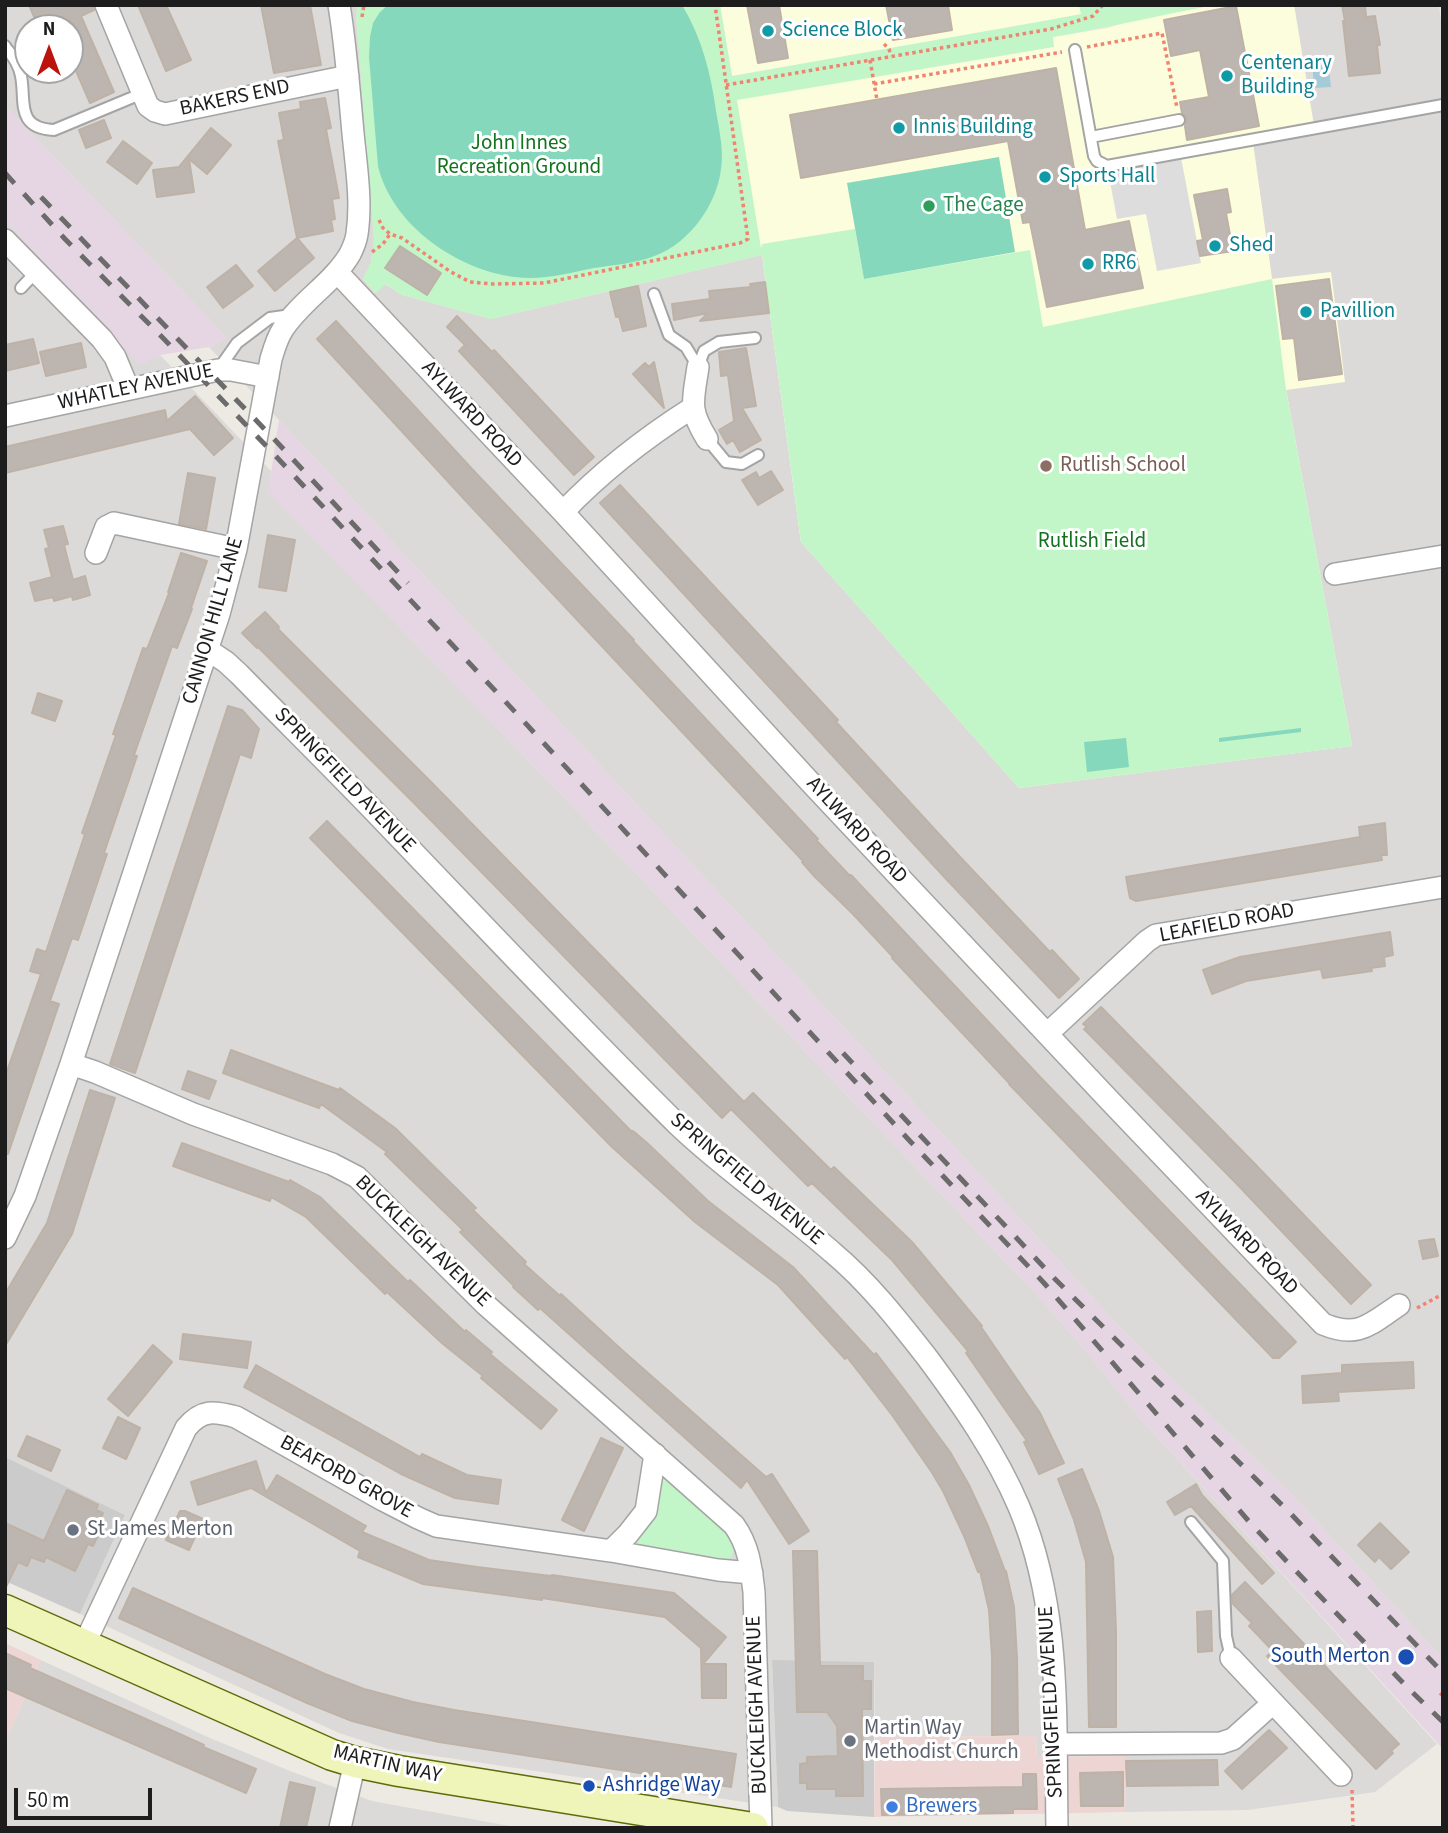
<!DOCTYPE html>
<html>
<head>
<meta charset="utf-8">
<style>
	body { margin:0 }
	#map { position:relative; width:1448px; height:1833px; overflow:hidden; background:#edeae3; font-family:"Source Sans 3",sans-serif }
	canvas { display:block }
	.frame { position:absolute; inset:0; border:7px solid #1d1d1d; pointer-events:none }
	.north { position:absolute; left:14px; top:14px; width:70px; height:70px; box-sizing:border-box; background:#fff; border:2px solid #a5a5a5; border-radius:50%; rotate:0deg; font-size:19px; font-weight:700; line-height:28px; text-align:center; color:#1d1d1d }
	.north::after { content:''; display:block; margin:auto; width:24px; height:32px; background:#bc140d; clip-path:polygon(50% 0,100% 100%,50% 72%,0 100%) }
	.scale { position:absolute; left:14px; top:1788px; width:138px; height:32px; box-sizing:border-box; border:4px solid #1d1d1d; border-top:0; padding-left:9px; font-size:21px; line-height:24px; white-space:nowrap; color:#1d1d1d; -webkit-text-stroke:5px #fff; paint-order:stroke }
</style>
</head>
<body>
<div id="map">
<canvas width="1448" height="1833"></canvas>
<div class="frame"></div>
<div class="north">N</div>
<div class="scale">50 m</div>
</div>
<script>
const c = document.querySelector('canvas').getContext('2d');
c.lineJoin = 'round';
function fillPath(path, color) { c.fillStyle = color; c.fill(path, 'evenodd'); }
function strokePath(path, color, width, dash) { c.strokeStyle = color; c.lineWidth = width; c.lineCap = dash ? 'butt' : 'round'; c.setLineDash(dash || []); c.stroke(path); }
function label(font, color, halo, rows, align = 'center') {
  c.font = font + ' "Source Sans 3",sans-serif'; c.lineWidth = 6; c.setLineDash([]); c.textBaseline = 'middle'; c.strokeStyle = halo; c.fillStyle = color; for (const [text, x, y, turn = 0] of rows) {
    c.save(); c.translate(x, y); c.rotate((+turn || 0) * Math.PI / 180); c.textAlign = isNaN(turn) ? turn : align; if (halo) c.strokeText(text, 0, 0); c.fillText(text, 0, 0); c.restore();
  }
}
fillPath(new Path2D(`
	M5 5H358L356 15 374 240 371 263 363 279 375 293 385 284 402 295 491 319 762 255 801 542 1351 746 1286 390 1331 272 1272 279 1253 143 1315 132 1294 5H1439L1443 36V1659L1294 1497 1126 1334 897 1085 279 420 209 347 227 338 5 106ZM28 28H70V70H28Z
	M5 220 140 364 160 355 271 471 269 492 558 791 1040 1298 1087 1352 1139 1417 1437 1744 1375 1792 1248 1810 1126 1812 1125 1756 1037 1757 1036 1736 875 1737 874 1662 772 1661 778 1807 388 1749 339 1733 80 1614 125 1515 5 1457Z
	M41 1660 210 1738 290 1771 372 1801 521 1828H5V1742Z`), '#dbdad9');
fillPath(new Path2D(`
	M5 1643 41 1660 5 1742Z
	M1036 1736 1037 1757 1125 1756 1126 1812 874 1817 875 1737Z`), '#edd5d3');
fillPath(new Path2D(`
	M5 106 227 338 209 347 160 355 140 365 5 220Z
	M279 420 897 1085 1126 1334 1294 1497 1443 1659V1749L1139 1417 1087 1352 1040 1298 558 791 268 492Z`), '#e6d5e2');
fillPath(new Path2D(`
	M720 5H1079L1082 14 1053 37 1108 28 1129 21 1214 5H1294L1315 132 1253 143 1272 279 1331 272 1345 382 1286 390 1352 746 1019 788 801 542 762 255Z`), '#fbfddc');
fillPath(new Path2D(`
	M5 1457 125 1515 80 1614 5 1581Z
	M772 1660 874 1662V1817L787 1811 778 1807Z`), '#cbcbcb');
fillPath(new Path2D(`
	M358 5H720L732 76 1049 20 1081 14 1079 5H1214C1160 15 1107 28 1053 37L1054 47 737 100 761 249 762 244 855 229 864 279 1030 250 1043 327 1272 279 1286 390 1352 746 1019 788 801 542 762 255 491 319 402 295 386 284 376 293 363 279 371 262 374 240 356 14Z
	M667 1479 726 1526 734 1542V1549L732 1556 727 1560 721 1563 640 1549 636 1544 635 1540 660 1481Z`), '#c2f5c8');
fillPath(new Path2D(`
	M388 5H682C702 38 711 74 716 111 719 129 724 150 721 169 717 204 690 242 657 255 638 263 614 265 594 268 569 273 541 281 515 277 457 270 392 225 378 166L369 57 370 37 373 23 380 12Z
	M999 157 1015 252 864 279 847 183Z
	M1301 728V732L1219 742V738Z
	M1126 738 1129 767 1087 772 1084 742Z`), '#85d8bc');
fillPath(new Path2D(`
	M1179 147 1201 263 1157 271 1146 214 1117 219 1106 160Z`), '#ddd');
fillPath(new Path2D(`
	M1320 55 1325 60H1328L1331 87 1314 88 1312 60H1315Z`), '#a6cbd8');
const building = new Path2D(`
	M29 5H93L94 10 81 16 114 92 90 103 70 57V20L53 28H39Z
	M138 5H166L191 60 166 71Z
	M261 5H310L321 65 274 73Z
	M747 5H779L788 58 758 63Z
	M886 5H948L952 30 893 40Z
	M1342 5H1365L1366 17 1375 16 1380 45H1377L1380 73 1349 76 1343 21H1345Z
	M1236 6 1259 126 1187 140 1185 126 1187 119 1182 113 1180 102 1209 97 1200 50 1171 56 1164 20Z
	M1056 68 1085 230 1129 221 1143 288 1047 307 1030 222 1023 223 1008 141 801 178 790 115Z
	M325 98 331 128 326 129 339 198 332 199 335 219 331 220 333 231 297 238 278 141 284 140 279 113 301 109 300 102Z
	M104 120 111 138 86 148 79 130Z
	M211 128 231 145 207 174 189 159 194 192 157 197 153 170 179 167Z
	M123 141 152 163 137 184 107 162Z
	M1227 189 1231 212 1226 213 1233 251 1200 256 1197 241 1203 240 1194 195Z
	M297 238 314 258 275 291 258 271Z
	M400 246 441 273 427 295 385 268Z
	M236 265 253 286 223 308 207 287Z
	M1329 279 1342 374 1299 380 1294 338 1283 339 1276 286Z
	M765 282 769 313 700 321 708 313 674 320 672 304 710 299 709 291 751 287 750 284Z
	M638 286 646 326 623 331 619 316 616 317 610 292Z
	M457 316 492 352 494 350 594 457 574 475 459 351 465 345 447 327Z
	M336 321 472 469 634 640 633 641 659 669 818 839 816 840 850 876 851 875 1041 1078 1296 1342 1279 1358H1273L1009 1084H1010L892 958 893 957 852 913 814 876 802 862 803 861 465 500 317 339Z
	M33 339 39 363 5 371V345Z
	M81 343 86 367 46 376 40 352Z
	M746 348 756 406 742 408 761 440 740 452 733 440 727 444 719 430 734 421 728 375 721 376 719 352Z
	M654 362 664 408 633 374 645 363 649 367Z
	M195 396 233 438 214 455 190 429 5 473V447L165 410 167 421Z
	M771 471 783 490 758 505 742 480 756 472 759 478Z
	M188 473 215 478 206 529 179 524Z
	M620 485 838 720 836 722 961 858 1050 952 1052 950 1079 979 1059 998 948 881 600 503Z
	M63 526 68 544 64 545 73 580 85 576 90 595 73 600 72 596 54 601 53 597 35 601 30 583 52 577 45 549 49 548 44 530Z
	M268 535 295 540 286 591 259 587Z
	M181 553 207 561 191 608 192 609 177 648 172 646 134 755 137 756 104 853 107 854 78 940 72 938 50 1001 59 1004 8 1154H5V1077L41 974 30 971 37 949 46 952 85 834 82 833 116 735 113 734 143 648 147 649 169 593 168 592Z
	M265 612 279 627 278 629 432 783 744 1102 753 1093 831 1170 834 1167 912 1242 982 1326 981 1327 1040 1413 1064 1463 1039 1474 1024 1442 1027 1441 966 1353 968 1351 892 1260 812 1183 808 1186 731 1109 722 1118 416 805 258 647 257 648 242 633Z
	M38 693 62 701 55 721 32 713Z
	M228 706 242 710 259 729 251 758 240 754 135 1073 110 1064Z
	M327 821 632 1132 633 1131 646 1142 708 1201 793 1267 874 1355 876 1353 912 1400 950 1452 969 1485 988 1526 1005 1571H1006L1014 1607 1017 1658 1018 1734 992 1735V1657L989 1610 980 1571 978 1572 964 1536 943 1491 931 1471 892 1415 847 1357 845 1359 778 1285 695 1222 611 1146 310 838Z
	M1385 823 1387 855H1381L1382 860 1136 901 1130 898 1126 877 1360 837 1359 827Z
	M1390 932 1393 955 1384 957 1385 966 1371 968 1372 971 1323 978 1321 969 1246 981 1212 994 1203 970 1240 957Z
	M1101 1007 1253 1162 1371 1285 1351 1304 1234 1181 1084 1029 1087 1027 1083 1024Z
	M231 1050 339 1090 340 1088 395 1128 476 1208 473 1210 526 1262 524 1264 560 1296 561 1294 623 1351 766 1477 772 1474 809 1531 789 1544 747 1480 741 1488 540 1308 538 1310 513 1287 514 1286 460 1232 463 1230 385 1154 387 1152 321 1104 319 1108 223 1073Z
	M188 1071 216 1081 209 1099 182 1089Z
	M90 1090 115 1098 72 1234 5 1346V1294L47 1223Z
	M182 1143 289 1182 290 1180 320 1197 408 1282 410 1280 465 1332 466 1330 492 1352 490 1354 557 1410 541 1429 481 1378 483 1376 443 1344 387 1292 385 1294 306 1217 271 1197 270 1201 173 1166Z
	M1434 1239 1438 1256 1423 1259 1419 1241Z
	M183 1334 251 1342 247 1368 180 1359Z
	M153 1345 172 1362 128 1416 108 1399Z
	M1413 1362 1414 1388 1338 1392 1339 1401 1303 1403 1302 1376 1342 1373V1365Z
	M256 1365 420 1457 422 1454 467 1475 501 1480 498 1504 455 1498 401 1474 244 1387Z
	M118 1417 140 1428 126 1459 103 1448Z
	M27 1436 60 1450 51 1471 18 1456Z
	M601 1438 623 1448 584 1531 562 1520Z
	M256 1461 266 1493 277 1475 366 1526 362 1532 429 1560 477 1567 551 1576 552 1575 674 1593 726 1637 703 1664H726V1698H702L701 1648 665 1617 542 1598V1600L423 1584 358 1557 360 1551 251 1488 198 1505 191 1482Z
	M1082 1469 1099 1511 1113 1557 1116 1631V1727H1089L1086 1562 1074 1520 1058 1479Z
	M1196 1484 1202 1495 1274 1573 1262 1584 1191 1506 1175 1515 1167 1502Z
	M67 1490 98 1505 96 1510 103 1513 96 1529 100 1531 93 1546 88 1544 75 1571 46 1557 44 1562 31 1557 27 1566 18 1562 5 1589V1523L44 1541Z
	M180 1511H185L203 1519 189 1550 166 1540Z
	M1380 1523 1409 1552 1391 1569 1379 1557 1375 1562 1358 1545Z
	M793 1551H817L820 1666H863V1681H871V1709H862L863 1796H836V1789H807V1783H800V1764L807 1763V1757L838 1756 837 1726 827 1712H797Z
	M1245 1582 1399 1744 1391 1751 1393 1753 1376 1769 1267 1656 1273 1651 1249 1626 1252 1623 1233 1604 1232 1595Z
	M133 1588 325 1674 364 1689 413 1702 454 1710 736 1754 731 1787 439 1742 398 1733 352 1721 307 1703 119 1618Z
	M1211 1611 1212 1651 1198 1652 1197 1612Z
	M5 1653 31 1665 30 1668 173 1731 204 1745 203 1747 256 1769 246 1793 5 1688Z
	M1269 1730 1287 1748 1242 1789 1225 1771Z
	M1217 1760 1218 1785 1127 1786 1126 1761Z
	M1123 1772V1806H1081L1080 1773Z
	M1023 1774H1036L1037 1809H1013V1813L882 1815 881 1789 1023 1787Z
	M290 1782 315 1788 306 1828H280Z`);
fillPath(building, '#bdb6b0');
strokePath(building, '#beb2a6', 2);
const lane = new Path2D(`
	M5 46C12 56 19 64 21 76 26 101 15 128 54 130L143 93
	M1075 50 1094 156 1097 161 1107 166 1443 105
	M1091 137 1179 120
	M21 288 36 272
	M654 294 669 335 686 347 698 367
	M698 367 704 351 719 342 755 338
	M218 370 237 343 270 318 291 315
	M707 439 726 462 742 464 758 455
	M1191 1522 1223 1561 1226 1636 1231 1658`);
const street = new Path2D(`
	M106 5 148 106 155 111 165 114 348 76
	M5 240 102 339 115 357 128 388
	M337 272 563 512 810 782 1111 1102 1323 1324C1359 1339 1370 1324 1399 1305
	M698 367C693 402 688 408 707 439
	M5 416 218 370H231L268 377
	M563 512C601 472 645 438 692 408
	M96 553 106 527 114 523 236 549
	M1335 574 1443 556
	M208 650 226 662 239 674C291 727 344 779 395 833 489 931 582 1030 678 1125 726 1171 782 1208 832 1252 868 1282 897 1319 926 1356 961 1403 996 1453 1019 1507 1062 1609 1055 1719 1057 1828
	M1047 1034 1147 941 1156 935 1443 887
	M71 1064 95 1072 193 1114 332 1164 357 1177 486 1305 734 1525C749 1546 751 1567 754 1592L761 1828
	M5 1238 25 1196 71 1064 219 614 236 549 271 359C274 349 277 338 283 329 301 301 333 283 350 254 353 248 356 241 357 234 362 201 356 165 353 133 349 90 346 47 339 5
	M611 1551 628 1534 646 1511 655 1454
	M84 1645 186 1428C202 1409 214 1411 236 1417L383 1500 418 1518 436 1526 611 1551 718 1570 752 1573
	M1231 1658 1341 1775
	M1055 1744 1221 1743 1233 1739 1273 1703
	M340 1828 355 1762`);
const secondary = new Path2D(`
	M5 1610 332 1755 355 1762 399 1771 753 1828`);
strokePath(lane, '#a4a4a4', 14);
strokePath(street, '#a4a4a4', 24);
strokePath(secondary, '#5d6c0b', 33);
strokePath(new Path2D(`
	M362 17 364 5
	M884 44 889 49 891 56
	M1087 47 1162 33 1177 108
	M870 60 877 100
	M874 84 1062 52
	M726 85 1051 29 1093 16 1103 5
	M379 220 383 228 390 234 402 238 451 272 470 282 493 284 544 283 740 243 748 239 715 5
	M372 252 383 244 390 234
	M1417 1308 1443 1294
	M1440 1693 1443 1696
	M1352 1790 1353 1828`), '#f18371', 3.5, [3.5, 3.5]);
strokePath(lane, '#fff', 10);
strokePath(street, '#fff', 21);
strokePath(secondary, '#eff5b9', 30);
strokePath(new Path2D(`
	M5 173 65 239 163 338 270 450 517 714 908 1139 1044 1283 1252 1525 1408 1688 1443 1722
	M41 197 275 440 408 583
	M843 1053 1055 1279 1290 1513 1443 1673`), '#6b6b6b', 5, [14, 14]);
for (const [x, y, r, color] of [
	[768,31,7,"#0f9aa8"],
	[1227,76,7,"#0f9aa8"],
	[899,128,7,"#0f9aa8"],
	[1045,177,7,"#0f9aa8"],
	[929,206,7,"#2e9e5b"],
	[1215,246,7,"#0f9aa8"],
	[1088,264,7,"#0f9aa8"],
	[1306,312,7,"#0f9aa8"],
	[1046,466,7,"#8d6e63"],
	[73,1530,7,"#6b7280"],
	[1406,1657,9,"#1a4fb4"],
	[850,1741,7,"#6b7280"],
	[589,1786,7,"#1a4fb4"],
	[892,1807,7,"#3f7fe0"]
]) { const dot = new Path2D(); dot.arc(x, y, r, 0, 2 * Math.PI); c.fillStyle = color; c.fill(dot); strokePath(dot, '#fff', 2.5); }
label('21px', '#0d838f', '#fff', [
	["Science Block",782,31],
	["Centenary",1241,64],
	["Building",1241,88],
	["Innis Building",913,128],
	["Sports Hall",1059,177],
	["Shed",1229,246],
	["RR6",1102,264],
	["Pavillion",1320,312]
], 'left');
label('21px', '#1d1d1d', '#fff', [
	["BAKERS END",235,99,-12],
	["WHATLEY AVENUE",136,388,-12],
	["AYLWARD ROAD",471,415,47],
	["CANNON HILL LANE",214,621,-74],
	["SPRINGFIELD AVENUE",344,781,46],
	["AYLWARD ROAD",856,831,47],
	["LEAFIELD ROAD",1227,924,-11],
	["SPRINGFIELD AVENUE",746,1180,40],
	["BUCKLEIGH AVENUE",422,1242,44],
	["AYLWARD ROAD",1246,1243,46],
	["BEAFORD GROVE",346,1478,29],
	["SPRINGFIELD AVENUE",1052,1702,-93],
	["BUCKLEIGH AVENUE",758,1705,-92],
	["MARTIN WAY",387,1765,13]
]);
label('21px', '#12731e', '#fff', [
	["John Innes",519,144],
	["Recreation Ground",519,168],
	["Rutlish Field",1092,542]
]);
label('21px', '#27864d', '#fff', [
	["The Cage",943,206]
], 'left');
label('21px', '#785e54', '#fff', [
	["Rutlish School",1060,466]
], 'left');
label('21px', '#5b616d', '#fff', [
	["St James Merton",87,1530],
	["Martin Way",864,1729],
	["Methodist Church",864,1753]
], 'left');
label('21px', '#164399', '#fff', [
	["South Merton",1390,1657],
	["Ashridge Way",603,1786,"left"]
], 'right');
label('21px', '#366cbe', '#fff', [
	["Brewers",906,1807]
], 'left');
</script>
</body>
</html>
